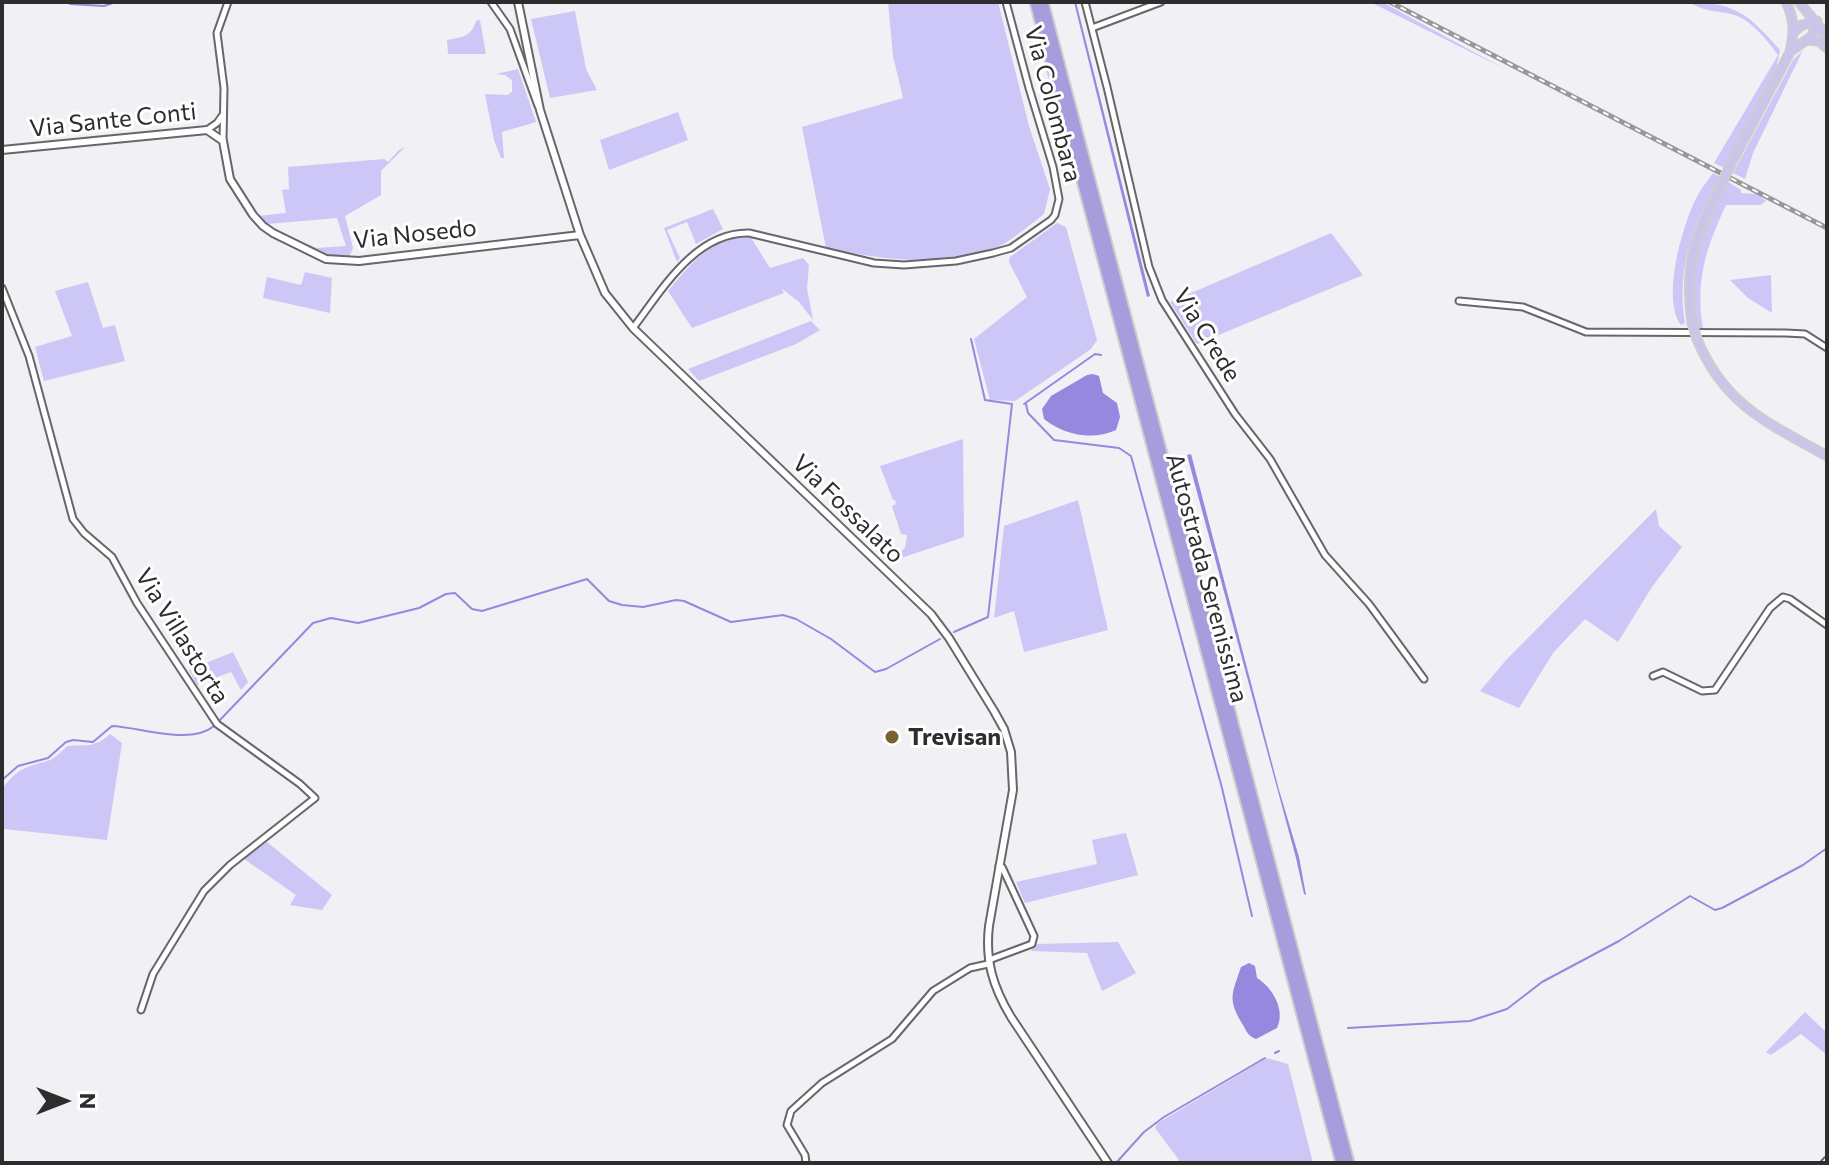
<!DOCTYPE html>
<html>
<head>
<meta charset="utf-8">
<style>
	body { margin:0 }
	#map { position:relative; width:1829px; height:1165px; overflow:hidden; background:#f1f0f4; font-family:Commissioner,sans-serif }
	canvas { display:block }
	.frame { position:absolute; inset:0; border:4px solid #2d2d2e; pointer-events:none }
	.north { position:absolute; left:24px; top:1061px; width:80px; height:80px; -webkit-text-stroke:6px #fefeff; paint-order:stroke; rotate:90deg; font-size:22px; font-weight:700; line-height:32px; text-align:center; color:#2d2d2e }
	.north::after { content:''; display:block; margin:auto; width:28px; height:36px; background:#2d2d2e; clip-path:polygon(50% 0,100% 100%,50% 72%,0 100%) }
</style>
</head>
<body>
<div id="map">
<canvas width="1829" height="1165"></canvas>
<div class="frame"></div>
<div class="north">N</div>
</div>
<script>
const c = document.querySelector('canvas').getContext('2d');
c.lineJoin = 'round';
function fillPath(path, color) { c.fillStyle = color; c.fill(path, 'evenodd'); }
function strokePath(path, color, width, dash) { c.strokeStyle = color; c.lineWidth = width; c.lineCap = dash ? 'butt' : 'round'; c.setLineDash(dash || []); c.stroke(path); }
function label(font, color, halo, rows, align = 'center') {
  c.font = font + ' Commissioner,sans-serif'; c.lineWidth = 6; c.setLineDash([]); c.textBaseline = 'middle'; c.strokeStyle = halo; c.fillStyle = color; for (const [text, x, y, turn = 0] of rows) {
    c.save(); c.translate(x, y); c.rotate((+turn || 0) * Math.PI / 180); c.textAlign = isNaN(turn) ? turn : align; if (halo) c.strokeText(text, 0, 0); c.fillText(text, 0, 0); c.restore();
  }
}
fillPath(new Path2D(`
	M888 2H998L1029 126 1050 189 1044 214C1029 225 1011 242 993 249 941 268 878 259 826 248L802 127 903 98 893 56Z
	M1370 2H1382L1505 69Z
	M1688 2C1736 2 1750 16 1780 50L1776 69 1724 168 1714 163 1778 55C1767 40 1750 18 1731 14 1712 10 1707 12 1688 2Z
	M575 11 586 69 597 90 550 98 531 19Z
	M480 20 486 54H448L447 40C462 37 471 37 476 21Z
	M1803 50 1753 153 1745 179 1733 173 1793 60Z
	M518 69 536 122 502 132 504 158H501L494 140 485 94 507 95 512 92V80L505 75 496 74Z
	M678 112 688 140 609 170 600 140Z
	M405 147 381 171V195L345 216 353 248 349 257H329L300 245 302 242 317 248 346 246 337 218 267 224 257 216 286 213 282 190 289 189 288 167 384 159 388 162 399 150Z
	M1713 173 1720 177C1693 224 1676 268 1685 323L1681 325C1661 299 1683 221 1698 195 1702 187 1708 180 1713 173Z
	M1728 182 1741 190V193L1757 194 1766 201 1760 205H1726C1706 248 1695 280 1703 329H1698C1683 270 1700 233 1728 182Z
	M713 209 723 229 696 244 687 222 667 230 680 258 677 262 664 228Z
	M1057 223 1066 227 1097 340 1091 349 1015 401 990 400 974 339 1027 297 1009 262 1010 257Z
	M1331 233 1363 275 1197 344 1170 302Z
	M737 236H750L770 268 803 258 809 265 807 288 813 320 799 302 781 288 784 293 692 328 668 291C690 265 704 246 737 236Z
	M305 272 332 278 330 313 263 298 267 277 301 285Z
	M1771 275 1772 313 1748 298 1730 280Z
	M88 282 103 328 115 325 125 361 44 381 35 347 72 336 55 291Z
	M811 321 820 330 796 344 699 381 688 369Z
	M963 439 964 537 901 558 900 552 905 548 907 535 901 534 892 506 896 504 895 500H893L880 466Z
	M1078 500 1108 630 1024 652 1014 611 994 618 1004 526Z
	M1656 509 1659 526 1682 547 1652 587 1618 642 1585 619 1553 653 1519 708 1480 691 1507 659Z
	M233 652 248 682 241 690 231 672 197 685 189 670Z
	M110 734 122 743 107 840 4 829 2 788C8 782 14 774 21 770 43 759 48 767 67 746 87 744 93 749 110 734Z
	M1126 833 1138 875 1025 903 1016 882 1097 864 1092 840Z
	M267 842 332 895 322 910 290 905 296 895 244 859Z
	M1118 942 1136 973 1102 991 1087 953 1031 951 1037 944Z
	M1805 1012 1827 1033V1055L1801 1034 1771 1055 1766 1052Z
	M1267 1058 1288 1064 1313 1163H1177L1179 1160 1155 1128 1158 1123Z`), '#ccc7f6');
fillPath(new Path2D(`
	M1074 2H1076L1150 296 1147 297Z
	M1093 374 1099 376 1103 393 1117 403 1120 417 1116 430C1092 441 1064 435 1044 419L1042 409 1051 396 1087 375Z
	M1191 454 1279 790 1299 857 1306 895 1304 894 1296 858 1187 455Z
	M1249 963 1255 966 1257 978C1272 987 1286 1010 1277 1028L1256 1039C1248 1036 1247 1032 1243 1025 1227 999 1232 994 1241 967Z`), '#9688df');
strokePath(new Path2D(`
	M70 4 104 6 116 2
	M1024 404 1095 354 1101 355
	M1026 404 1028 413 1054 440 1119 448 1131 456 1222 788 1252 916
	M954 632 988 617 1012 404 985 400 971 339
	M218 722 313 623 331 618 358 623 419 608 446 594 455 593 472 609 482 611 587 579 609 601 622 605 643 607 676 600 684 601 731 622 783 615 796 619 831 639 875 672 886 669 940 639
	M2 780 18 766 48 758 66 742 73 740 93 742 112 726C140 727 190 746 214 726
	M1348 1028 1470 1021 1507 1009 1542 982 1619 941 1687 898 1690 896 1715 910 1722 908 1803 865 1827 848
	M1275 1053 1279 1051
	M1116 1163 1144 1132 1164 1117 1265 1058`), '#9688df', 2);
const minor = new Path2D(`
	M491 2 510 29 538 106
	M1085 2 1107 87 1149 267 1162 300 1235 414 1270 459 1325 555 1369 604 1424 679
	M1092 28 1161 2
	M207 130 217 123 222 116
	M223 141 224 88 217 33 228 2
	M2 288 29 356 73 519 84 533 112 557 137 603 217 724 300 784 315 798 230 865 204 891 153 974 141 1010
	M1459 301 1523 307 1586 332 1786 333 1805 334 1827 348
	M633 328C662 290 695 232 749 233L874 263 904 265 956 261 993 253 1011 248 1051 220 1055 215 1059 199 1053 167 1029 88 1006 2
	M1653 676 1663 672 1702 691 1715 690 1770 608 1783 597 1790 599 1827 625
	M989 960 1032 944 1034 936 1002 867 999 866
	M806 1163 805 1155 787 1125 791 1111 822 1083 892 1039 933 991 970 968 988 964
	M1824 1163 1827 1160`);
const tertiary = new Path2D(`
	M518 2 540 110 580 235 605 293 633 328 931 614 949 638 994 711 1004 729 1011 752 1013 790 989 926C985 961 993 987 1011 1017L1108 1163
	M2 150 207 130 223 141 230 179 253 215 263 226 273 233 326 259 359 261 580 235`);
const primary = new Path2D(`
	M1799 2 1827 36
	M1794 32 1802 25 1817 21
	M1807 40 1819 41 1827 48
	M1791 51 1812 36 1817 21
	M1731 164 1790 52C1794 33 1795 20 1786 2
	M1692 323C1683 262 1696 235 1723 181
	M1697 339C1724 405 1768 423 1827 456`);
const motorway = new Path2D(`
	M1035 2 1341 1163
	M1043 2 1349 1163`);
strokePath(minor, '#67676a', 9);
strokePath(tertiary, '#67676a', 10);
strokePath(primary, '#cdcdcd', 11);
strokePath(motorway, '#cdcdcd', 13);
strokePath(minor, '#fff', 5);
strokePath(tertiary, '#fff', 6);
strokePath(primary, '#cac5ea', 7);
strokePath(motorway, '#a69edc', 9);
const rail = new Path2D(`
	M1390 2 1827 228`);
strokePath(rail, '#98989a', 5);
strokePath(rail, '#fefeff', 2, [6]);
const primaryBridge = new Path2D(`
	M1723 181 1731 164
	M1692 323 1697 339`);
strokePath(primaryBridge, '#cdcdcd', 11, []);
strokePath(primaryBridge, '#cac5ea', 7);
for (const [x, y, r, color] of [
	[892,737,8,"#795f31"]
]) { const dot = new Path2D(); dot.arc(x, y, r, 0, 2 * Math.PI); c.fillStyle = color; c.fill(dot); strokePath(dot, '#fefeff', 3); }
label('24px', '#2d2d2e', '#fefeff', [
	["Via Colombara",1053,104,75],
	["Via Sante Conti",113,120,-6],
	["Via Nosedo",415,234,-6],
	["Via Crede",1207,335,58],
	["Via Fossalato",848,509,44],
	["Autostrada Serenissima",1207,578,75],
	["Via Villastorta",182,636,58]
]);
label('bold 24px', '#2d2d2e', '#fefeff', [
	["Trevisan",908,737]
], 'left');
</script>
</body>
</html>
